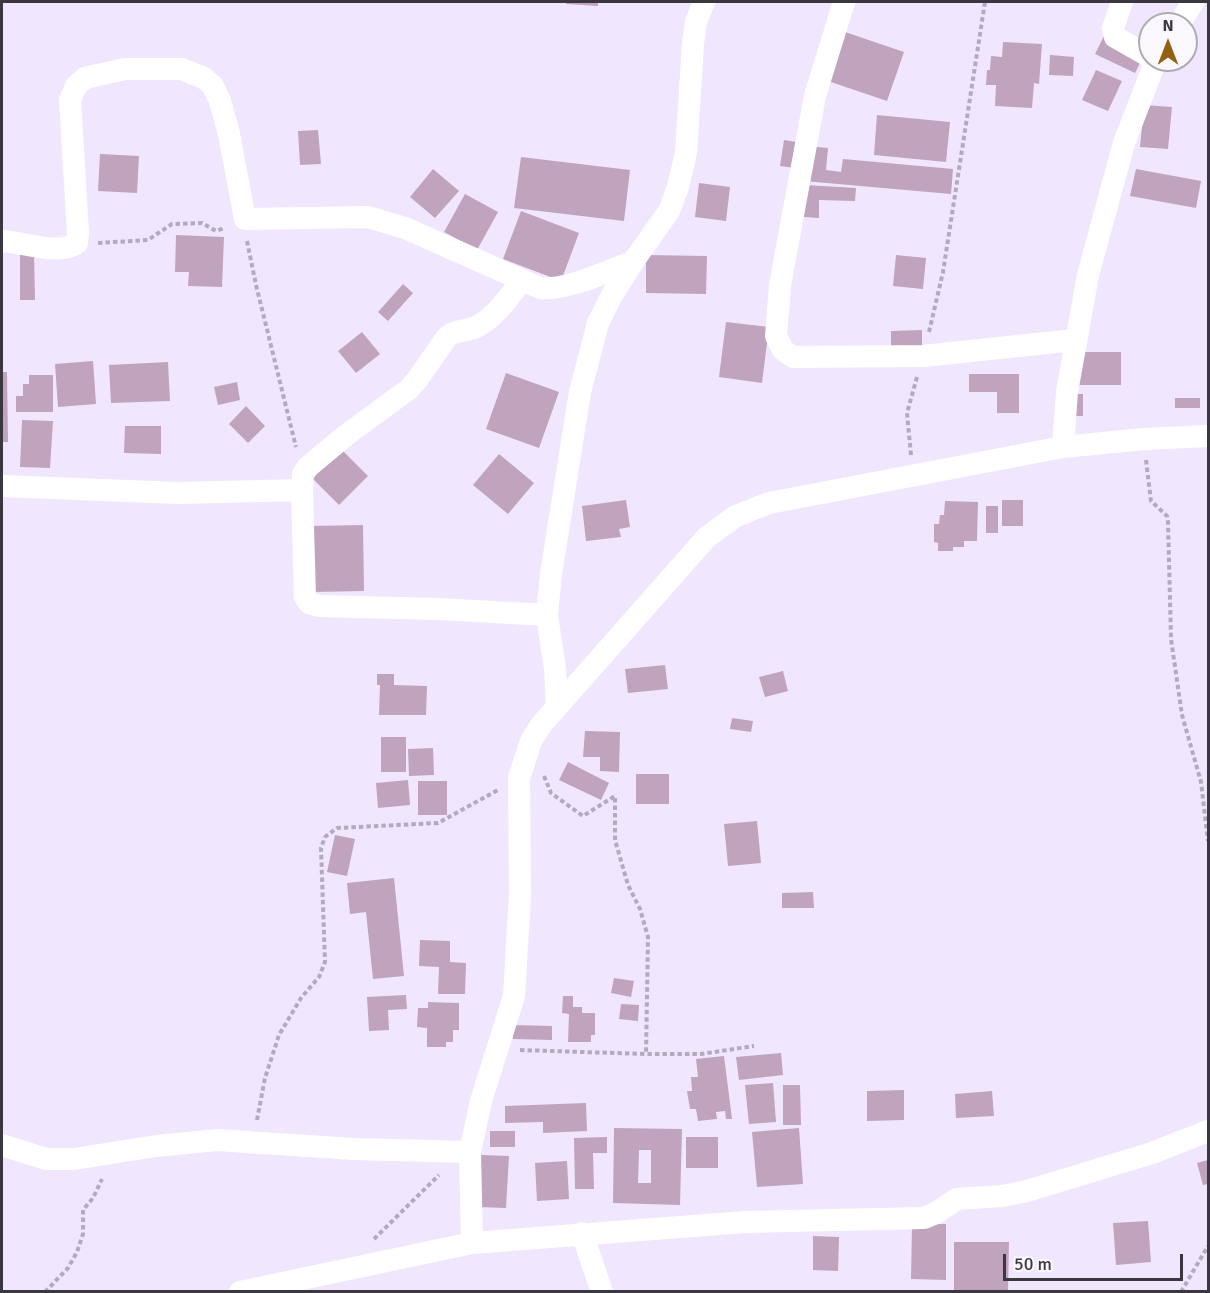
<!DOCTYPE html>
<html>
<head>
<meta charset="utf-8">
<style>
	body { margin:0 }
	#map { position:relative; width:1210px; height:1293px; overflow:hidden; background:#f0e7fe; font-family:Signika,sans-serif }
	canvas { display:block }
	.frame { position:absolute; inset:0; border:3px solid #3b3740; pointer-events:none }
	.north { position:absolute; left:1138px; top:12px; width:60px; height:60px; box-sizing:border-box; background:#faf8fc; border:2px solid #aeabb1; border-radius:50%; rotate:0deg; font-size:16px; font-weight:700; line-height:24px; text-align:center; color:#3b3740 }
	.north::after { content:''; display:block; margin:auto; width:21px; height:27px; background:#935f12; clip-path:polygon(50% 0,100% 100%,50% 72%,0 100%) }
	.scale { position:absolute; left:1003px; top:1254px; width:180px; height:27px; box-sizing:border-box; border:3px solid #3b3740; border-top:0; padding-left:8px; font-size:18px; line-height:21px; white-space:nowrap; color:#3b3740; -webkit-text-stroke:4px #faf8fc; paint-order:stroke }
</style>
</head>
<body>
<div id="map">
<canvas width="1210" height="1293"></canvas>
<div class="frame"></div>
<div class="north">N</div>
<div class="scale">50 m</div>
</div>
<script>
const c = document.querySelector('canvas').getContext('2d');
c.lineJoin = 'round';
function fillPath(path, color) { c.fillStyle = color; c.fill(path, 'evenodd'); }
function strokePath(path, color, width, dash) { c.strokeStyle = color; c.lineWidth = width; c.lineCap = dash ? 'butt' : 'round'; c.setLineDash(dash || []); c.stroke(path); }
fillPath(new Path2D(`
	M566 2H598V6L566 4Z
	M845 32 904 52 887 101 828 81Z
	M1104 36 1144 55 1135 73 1095 54Z
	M1003 42 1042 44 1039 84 1034 83 1032 108 995 106 996 85H986L987 70H990L991 56 1002 57Z
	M1050 55 1074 57 1073 76 1049 75Z
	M1096 70 1122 81 1108 111 1082 100Z
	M1144 105 1172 107 1168 149 1140 147Z
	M877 115 950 122 946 162 874 155Z
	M318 130 321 164 300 165 298 131Z
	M784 140 803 143 795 168 780 166Z
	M807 146 828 148 826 170 841 172 843 159 953 169 951 194 804 181Z
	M100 154 139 156 137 193 98 191Z
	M521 157 630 170 624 221 514 208Z
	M433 169 459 191 435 218 410 197Z
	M1136 169 1201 181 1196 208 1130 196Z
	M699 183 730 187 726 221 695 217Z
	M805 185 856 188 855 201 819 200V218L804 217Z
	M465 194 498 212 477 250 444 232Z
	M521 211 579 233 561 281 503 259Z
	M176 235 224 237 222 287 188 286 189 272H175Z
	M20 252H34L35 300H20Z
	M646 255 707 256 706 294 646 293Z
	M896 255 926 258 923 289 893 286Z
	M403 284 413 293 388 321 378 312Z
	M726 322 769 327 762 383 719 377Z
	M922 330V348H891V331Z
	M362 332 380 354 356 373 338 351Z
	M1077 352H1121V385H1077Z
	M93 361 96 404 58 407 55 364Z
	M168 362 170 401 111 403 109 365Z
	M2 372H7L8 442H2Z
	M506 373 559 392 539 448 486 429Z
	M969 374H1019V413H997V392H969Z
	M29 375H53V412H16V396H23V384H29Z
	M237 382 240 400 218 405 214 387Z
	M1072 394H1083V416H1072Z
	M1175 398H1200V408H1175Z
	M246 406 265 426 248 443 229 424Z
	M22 420 53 421 50 468 20 467Z
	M125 426H161V454L124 453Z
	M340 448 368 476 339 505 311 477Z
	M499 454 534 483 508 514 473 485Z
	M626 500 630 527 619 529 621 537 586 541 582 506Z
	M1002 500H1023V526H1002Z
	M945 501 978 502 977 541H964V547H953V551H938V543L934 542V524H939L940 515H944Z
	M986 506H998V533H986Z
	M363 525 364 591 312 592 311 526Z
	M665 665 668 689 628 693 625 669Z
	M783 671 788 691 765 697 759 677Z
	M377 674H394V685L427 686 426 715H379L380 685H377Z
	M732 718 753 721 751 732 730 729Z
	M585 731 620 732 619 772 600 771V757H583Z
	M381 737H406V772H381Z
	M433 748 434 775 409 776 408 749Z
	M568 762 609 783 601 800 559 780Z
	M636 774H669V804H636Z
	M408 780 410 805 378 808 376 783Z
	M418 781H447V815H418Z
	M757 821 761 863 728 866 724 824Z
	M335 835 355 839 347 876 327 872Z
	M394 878 404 976 373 979 366 912 350 914 347 883Z
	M813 892 814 908H782V893Z
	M420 940 450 941V962L466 963 465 994H438L439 967 419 966Z
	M614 978 634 981 631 997 611 993Z
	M406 995 407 1009 388 1010 389 1030 369 1031 367 997Z
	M563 996H573V1007H582V1013H595V1035H591V1042H568L569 1014 562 1013Z
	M428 1002 459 1003V1030H453V1042H446V1047H427V1028L417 1027 418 1008H428Z
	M621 1004 639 1005 638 1021 619 1019Z
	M513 1025 552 1026V1040L513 1039Z
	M781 1053 783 1075 739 1080 736 1057Z
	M724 1056 732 1119H726L725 1111 716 1112 717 1119 698 1121 696 1109H690L687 1091H692L691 1077H698L696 1059Z
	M773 1083 776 1122 749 1124 745 1085Z
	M783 1085H800L801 1125H783Z
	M904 1090V1120L867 1121V1091Z
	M992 1091 994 1116 956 1118 955 1094Z
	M586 1103 587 1131 543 1133V1122L505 1123V1106Z
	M614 1128 682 1129 680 1205 613 1203ZM639 1150H651V1183H638Z
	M799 1128 803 1184 757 1187 752 1132Z
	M490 1131H515V1147H490Z
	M607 1137V1153H593L594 1189H575L574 1138Z
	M686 1137H718V1168H686Z
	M480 1155 509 1156 506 1208 478 1207Z
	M1208 1160V1184L1203 1185 1197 1163Z
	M567 1161 569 1199 537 1201 535 1163Z
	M1148 1221 1151 1262 1116 1265 1113 1223Z
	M912 1224H946V1280L911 1279Z
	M813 1236 839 1237 838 1271 813 1270Z
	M954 1242H1009L1008 1292H954Z`), '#c0a3bd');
strokePath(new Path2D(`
	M247 241 256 285 296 447
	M98 243 148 240 172 224 202 223 216 231 224 228
	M929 332 943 272 985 2
	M911 455 907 413 917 377
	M1146 460 1151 501 1167 516 1168 522 1171 639 1182 715 1201 782 1208 841
	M544 776 551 793 583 816 615 796V840L628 885 640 909 648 937 646 1054
	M520 1050 646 1054H701L754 1046
	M257 1120 265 1078 279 1035 301 998 319 977 325 962 321 848 325 837 337 828 438 823 498 790
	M374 1239 439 1175
	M45 1292 68 1268 77 1252 83 1234V1210L93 1198 102 1179
	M1181 1292 1208 1246`), '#b2abbd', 4, [4.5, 3]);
strokePath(new Path2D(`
	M844 2 815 96 780 285 776 336 783 350 793 357 923 356 1075 340
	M1122 2 1113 28 1115 37 1150 57
	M1179 24 1193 2
	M2 241C22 242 60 256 77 243L78 233 70 100 76 86 85 78 125 69H182L204 78 213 86 220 101 229 134 245 219 368 217 405 228 540 288C571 290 603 272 633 262
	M522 281C509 296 496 317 478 326 468 332 456 329 447 337L417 380 409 389 345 436 308 467 303 474 302 490 305 597 309 603 319 606 439 609 547 615
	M1063 447 1067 392 1088 275 1124 143 1156 60
	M2 486 178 493 302 490
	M557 707 555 669 547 615 551 574 580 392 598 323 612 295 633 262 669 211 678 187 686 153 693 44 696 22 704 2
	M2 1145 46 1159H74L156 1146 217 1140 353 1149 470 1152
	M582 1233 602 1292
	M472 1243 470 1152 481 1101 514 996 520 895 519 778 531 741 541 725 707 537 736 516 769 503 1063 447 1144 439 1208 436
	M240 1292 472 1243 745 1222 924 1218 936 1213 957 1199 1002 1196 1027 1191 1152 1153 1208 1131`), '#fff', 22);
</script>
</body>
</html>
